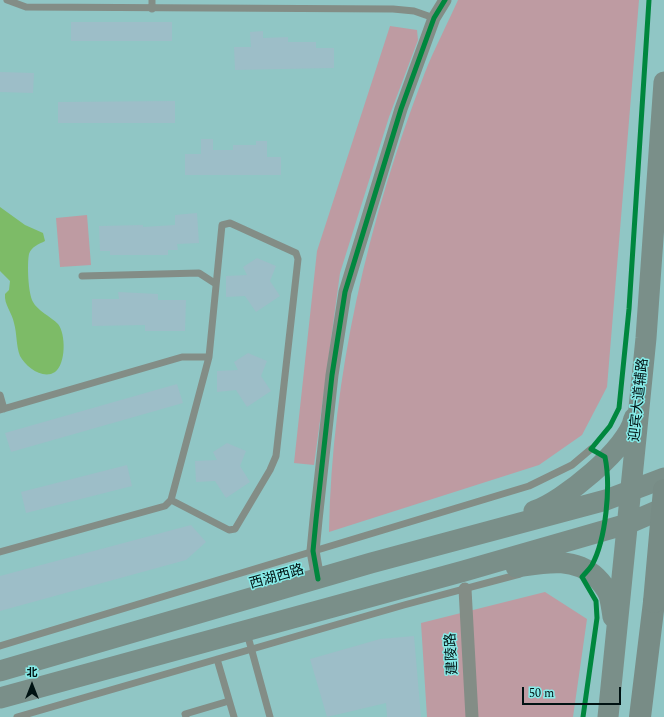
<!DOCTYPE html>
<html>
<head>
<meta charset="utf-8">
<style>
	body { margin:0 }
	#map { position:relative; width:664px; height:717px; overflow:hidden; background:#90c6c5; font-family:Spectral,"Noto Sans SC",serif }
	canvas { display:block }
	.north { position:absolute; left:12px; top:665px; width:40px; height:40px; -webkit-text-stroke:3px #86ebe8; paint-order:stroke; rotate:0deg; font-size:11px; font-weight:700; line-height:16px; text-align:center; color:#001212 }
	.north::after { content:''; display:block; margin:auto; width:14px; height:18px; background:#001212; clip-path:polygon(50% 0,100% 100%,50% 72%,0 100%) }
	.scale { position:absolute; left:522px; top:687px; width:99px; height:18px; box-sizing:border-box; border:2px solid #001212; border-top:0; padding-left:5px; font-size:12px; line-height:14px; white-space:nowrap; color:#001212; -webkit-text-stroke:3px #86ebe8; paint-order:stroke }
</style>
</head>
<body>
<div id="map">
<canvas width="664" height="717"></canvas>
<div class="north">北</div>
<div class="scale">50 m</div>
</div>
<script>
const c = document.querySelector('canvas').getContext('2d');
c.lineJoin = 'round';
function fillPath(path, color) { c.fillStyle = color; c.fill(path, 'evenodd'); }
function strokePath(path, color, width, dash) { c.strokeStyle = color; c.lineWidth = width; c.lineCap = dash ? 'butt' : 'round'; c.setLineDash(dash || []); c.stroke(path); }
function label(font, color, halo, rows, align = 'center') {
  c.font = font + ' Spectral,"Noto Sans SC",serif'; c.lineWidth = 3; c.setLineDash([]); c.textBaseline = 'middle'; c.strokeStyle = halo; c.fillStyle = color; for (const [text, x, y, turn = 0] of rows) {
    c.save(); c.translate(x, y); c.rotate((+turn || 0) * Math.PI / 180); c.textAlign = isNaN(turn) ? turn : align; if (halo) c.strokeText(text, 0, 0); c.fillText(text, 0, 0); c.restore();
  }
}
fillPath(new Path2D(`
	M458 0H639L607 387 582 435 539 465 329 532C332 375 368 221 424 75 434 49 447 25 458 0Z
	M390 26 417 30 418 40 389 117 340 273 314 465 294 463 317 251Z
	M87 215 91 265 60 267 56 218Z
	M545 592 587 619 573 717H427L421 623Z`), '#be9ba2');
fillPath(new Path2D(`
	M0 207 25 225 43 233 45 241C39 244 31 247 29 254 27 264 28 293 33 302 37 310 51 317 58 324 66 334 66 364 55 372 43 380 26 367 20 356 16 346 17 333 14 323 12 312 4 305 5 294L9 290 10 281 0 271Z`), '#7dbb67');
fillPath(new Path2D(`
	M71 22H172V41H71Z
	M263 31V38L288 37V42H316V48H334V68L235 70 234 47H251L250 32Z
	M0 72 34 73 33 93 0 92Z
	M175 101V123H58V102Z
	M201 139H213V150H233V145H256V141H267V157H281V175H185V154H201Z
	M197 213 199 243 177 244 178 250H168V255H110V251H100L99 226 143 225V227L175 225V215Z
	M257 258 276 266 270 281 280 296 256 312 245 296 226 297V276L247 275 243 267Z
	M118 292 158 294V300H186L185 331H145V325L92 326V299H119Z
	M248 353 267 361 261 376 271 391 247 407 236 390 217 392V371L238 370 234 362Z
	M177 384 183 403 11 452 5 433Z
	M227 443 246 451 240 466 250 482 226 498 215 481 196 482 195 461 217 460 213 452Z
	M127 465 132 486 26 513 21 492Z
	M191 525 206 542 186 560 0 611V576Z
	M414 636 421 717H387L386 703 327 717 310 659 380 639Z`), '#9dbec8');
strokePath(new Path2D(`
	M7 0 26 7 393 9 414 11 434 18
	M152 9V0
	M82 276 199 273 216 284
	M0 395 4 409
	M0 410 182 357H209
	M0 552 165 506 171 500 209 357 222 225 230 223 296 253 298 259 276 456 270 470 235 529 229 530 171 500
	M247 633 270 717
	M0 646 529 486 572 465 591 449
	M217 659 234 717
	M17 717 404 605 520 574
	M186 717 185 714 229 701`), '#838d86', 7);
strokePath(new Path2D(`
	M318 579 313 551 316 520 332 375 345 292 401 109 434 18 445 0
	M465 589 472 717`), '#838d86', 13);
strokePath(new Path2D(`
	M534 511C562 502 629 448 634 418
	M516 567C544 563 573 556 596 577 601 582 606 588 609 595 611 602 612 610 613 617
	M0 671 371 563 606 500 664 478
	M0 698 464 571 627 524 664 508
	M608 717 646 338 664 82`), '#7a8f89', 21);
strokePath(new Path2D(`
	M640 717 654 602`), '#788c86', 22);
strokePath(new Path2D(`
	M654 602 664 490`), '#788c86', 22);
strokePath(new Path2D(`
	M318 579 313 551 316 520 332 375 345 292 401 109 434 18 445 0
	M583 717 597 618 596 601 582 577C585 573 589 570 592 565 606 539 611 486 605 457L591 449 610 426 619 408 629 309 649 0`), '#00873e', 5);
label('14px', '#001212', '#86ebe8', [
	["迎宾大道辅路",640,400,-84],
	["西湖西路",277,578,-16],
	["建陵路",453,654,-93]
]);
</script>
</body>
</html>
